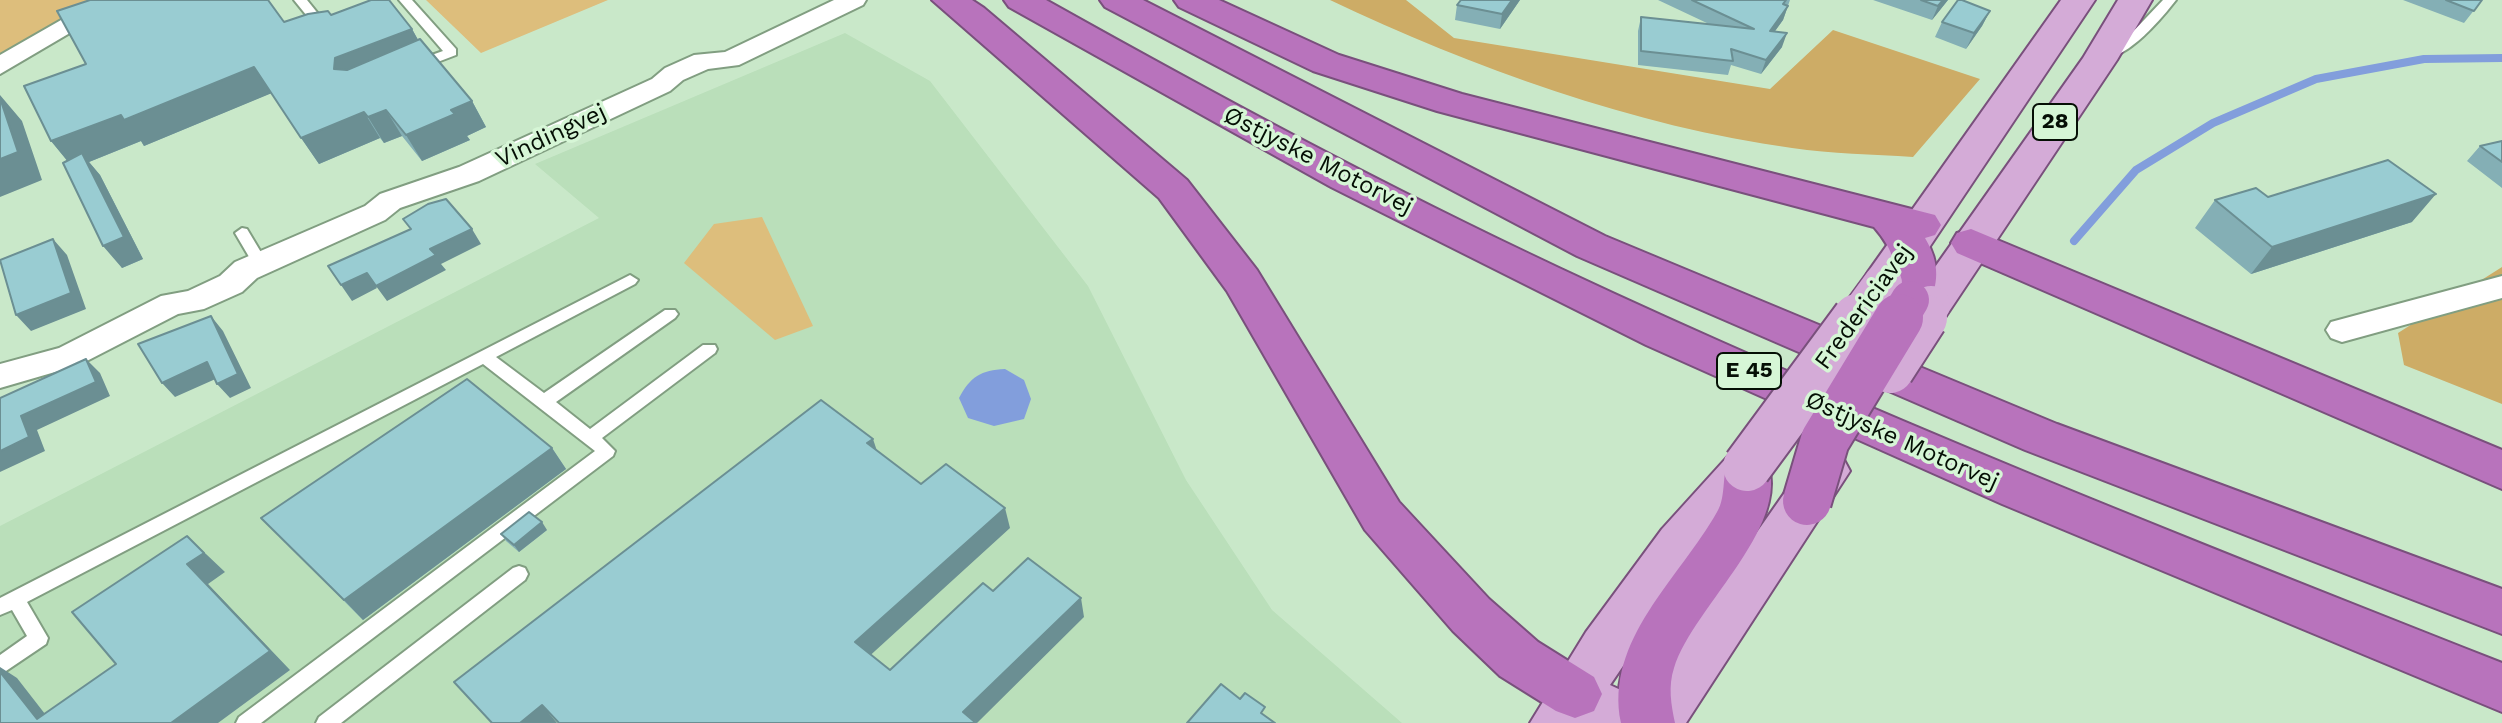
<!DOCTYPE html>
<html>
<head>
<meta charset="utf-8">
<style>
	body { margin:0 }
	canvas { display:block; background:#c9e8c9 }
</style>
</head>
<body>
<canvas width="2502" height="723"></canvas>
<script>
const c = document.querySelector('canvas').getContext('2d');
c.lineJoin = 'round';
function fillPath(path, color) { c.fillStyle = color; c.fill(path, 'evenodd'); }
function strokePath(path, color, width, dash) { c.strokeStyle = color; c.lineWidth = width; c.lineCap = dash ? 'butt' : 'round'; c.setLineDash(dash || []); c.stroke(path); }
function label(font, color, halo, rows, align = 'center') {
  c.font = font + ' "Work Sans",sans-serif'; c.lineWidth = 7; c.setLineDash([]); c.textBaseline = 'middle'; c.strokeStyle = halo; c.fillStyle = color; for (const [text, x, y, turn = 0] of rows) {
    c.save(); c.translate(x, y); c.rotate((+turn || 0) * Math.PI / 180); c.textAlign = isNaN(turn) ? turn : align; if (halo) c.strokeText(text, 0, 0); c.fillText(text, 0, 0); c.restore();
  }
}
fillPath(new Path2D(`
	M845 33 930 81 1088 286 1186 480 1272 610 1402 723H0V526L599 218 535 164Z`), '#badfba');
fillPath(new Path2D(`
	M0 0H101L0 57Z
	M426 0H608L481 53Z
	M762 217 813 326 775 340 684 263 714 224Z`), '#ddbe7c');
fillPath(new Path2D(`
	M1330 0H1406L1454 38 1770 89 1833 30 1980 79 1913 157C1873 154 1832 154 1792 148 1636 127 1471 67 1330 0Z
	M2502 267V404L2404 365 2398 333Z`), '#cdac66');
fillPath(new Path2D(`
	M1005 369 1024 380 1031 399 1024 419 994 426 968 418 959 398C970 377 981 370 1005 369Z`), '#829edc');
strokePath(new Path2D(`
	M2074 241 2136 170 2213 123 2316 79 2424 59 2502 58`), '#829edc', 8);
const lane = new Path2D(`
	M294 0H307L328 26V32H320Z
	M399 0H412L456 49V55L422 68H412V62L443 51Z
	M2163 0H2176C2162 18 2127 60 2102 58V52L2127 38Z
	M242 228 247 229 265 259 267 263 265 267H255L235 233Z
	M630 275 638 280 635 284 496 357 544 393 665 310H675L678 314 675 318 556 402 590 429 703 345H715L717 349 715 353 602 438 615 451 613 456 261 723H236L239 717 595 451 483 364 27 602 48 638 46 644 0 675V655L27 636 12 610 0 615V598Z
	M519 566 525 568 528 574 525 580 341 723H316L319 717 513 568Z`);
const street = new Path2D(`
	M96 0H126L0 74V55Z
	M834 0H866L863 5 739 65 708 69 683 80 670 91 479 181 400 208 385 220 257 278 242 292 204 309 178 314 79 365 0 388V364L59 348 161 296 188 291 220 276 235 262 365 206 380 194 459 167 652 79 665 68 694 55 725 52Z
	M2502 276V298L2342 342 2331 338 2326 330 2331 322Z`);
const primary = new Path2D(`
	M2061 0H2095L1898 294 1883 298 1868 294 1862 283 1868 272Z
	M2118 0H2152L2117 60 1946 316 1931 320 1916 316 1910 305 1916 294 2083 58Z
	M1747 448 1764 454 1770 467 1764 480 1696 559 1610 685 1640 699 1809 458 1826 452 1843 458 1850 471 1686 723H1530L1586 632 1662 529 1730 454Z`);
const highway = new Path2D(`
	M932 0H972L984 8 1187 180 1257 270 1399 502 1489 599 1538 642 1594 677 1602 694 1594 711 1575 718 1556 711 1500 676 1453 631 1365 530 1227 291 1159 198Z
	M1004 0H1046C1214 94 1384 186 1559 268 1868 413 2185 538 2502 663V712L2002 504 1646 345 1331 187 1009 7Z
	M1100 0H1143L1605 236 2057 424 2502 589V634L2025 450 1577 256 1105 7Z
	M1174 0H1219L1339 55 1462 94 1935 215 1941 225 1935 235 1925 238C1940 263 1940 285 1925 311L1910 315 1895 311 1889 300C1901 271 1894 250 1874 227L1437 111 1313 71 1179 7Z
	M1971 229 2502 450V489L1957 253 1951 243 1957 233Z
	M1747 448 1764 454C1799 522 1694 604 1674 668 1668 686 1671 705 1675 723H1621C1604 640 1680 578 1717 512 1727 496 1721 472 1730 454Z`);
strokePath(lane, '#819e81', 4);
strokePath(street, '#819e81', 4);
strokePath(primary, '#79507c', 4);
strokePath(highway, '#79507c', 4);
fillPath(lane, '#fff');
fillPath(street, '#fff');
fillPath(primary, '#d4abd7');
fillPath(highway, '#b873bc');
const primaryBridgeFar1 = new Path2D(`
	M1856 320 1883 283
	M1921 320 1931 305`);
const primaryBridge = new Path2D(`
	M1890 369 1923 318
	M1747 467 1857 318`);
const highwayBridgeFar1 = new Path2D(`
	M1898 320 1910 300`);
const highwayBridge = new Path2D(`
	M1807 501 1825 440 1899 318`);
strokePath(primaryBridgeFar1, '#79507c', 41, []);
strokePath(primaryBridge, '#79507c', 52, []);
strokePath(highwayBridgeFar1, '#79507c', 41, []);
strokePath(highwayBridge, '#79507c', 52, []);
strokePath(primaryBridgeFar1, '#d4abd7', 38);
strokePath(primaryBridge, '#d4abd7', 48);
strokePath(highwayBridgeFar1, '#b873bc', 38);
strokePath(highwayBridge, '#b873bc', 48);
fillPath(new Path2D(`
	M1520 0 1500 29 1455 20 1457 5Z
	M1658 0H1790L1783 20 1775 31 1782 47 1761 74 1731 65 1728 75 1638 65V31L1641 17 1709 24Z
	M1873 0H1948L1932 20Z
	M2403 0H2482L2464 23Z
	M1990 11 1982 26 1966 49 1935 37 1942 22Z
	M331 15 412 29 418 40 472 101 486 127 467 136 470 140 422 161 402 136 384 143 380 138 319 164 271 93 144 146 141 141 89 162 100 175 143 259 122 268 67 160 51 141 86 64 284 22Z
	M2502 141V188L2467 161 2480 146Z
	M2268 197 2412 222 2251 274 2195 228 2215 200Z
	M552 448 566 469 363 620 261 518Z
	M547 530 519 552 506 541 501 534Z`), '#84afb5');
fillPath(new Path2D(`
	M1512 0H1520L1500 29 1502 14Z
	M1943 0H1948L1932 20 1938 6Z
	M1788 6 1783 20 1765 45 1770 31Z
	M1990 11 1982 26 1966 49 1974 33Z
	M412 29 426 54 351 84 334 69 335 58Z
	M1787 33 1782 47 1761 74 1766 60Z
	M254 67 272 93 144 146 141 141 89 162 100 175 143 259 122 268 103 246 73 168 51 141 121 115Z
	M0 95 22 121 42 180 0 197Z
	M472 101 486 127 467 136 470 140 422 161 406 135 451 110Z
	M386 110 402 136 384 143 368 117Z
	M364 112 380 138 319 164 301 138Z
	M2436 194 2412 222 2251 274 2272 247Z
	M472 229 481 244 441 264 446 270 387 301 376 286 430 249Z
	M53 239 67 255 86 309 31 331 16 315Z
	M367 273 377 288 352 301 341 285Z
	M211 316 223 331 251 388 230 398 217 384Z
	M86 359 100 373 110 396 37 430 45 451 0 472V451L21 416Z
	M207 362 220 377 175 397 162 383Z
	M873 439 880 460 867 443Z
	M552 448 566 469 363 620 344 600Z
	M1005 508 1010 528 864 661 855 642Z
	M542 522 547 530 519 552 514 545Z
	M187 536 225 572 208 584 290 670 218 723H171Z
	M1081 598 1084 617 977 723 963 712Z
	M0 667 17 678 52 723 37 719 0 672Z
	M542 705 557 723H520Z`), '#6b8f93');
const building = new Path2D(`
	M90 0H268L284 22 308 14 328 11 331 15 371 0H389L412 29 335 58 334 69 347 70 420 39 472 101 451 110 455 114 406 135 386 110 368 117 364 112 301 138 254 67 124 120 121 115 51 141 24 86 86 64 57 11Z
	M1461 0H1512L1502 14 1457 5Z
	M1692 0H1786L1783 4 1788 6 1770 31 1787 33 1766 60 1731 49 1733 61 1641 51V17L1754 29Z
	M1921 0H1943L1938 6Z
	M1958 0H1962L1990 11 1974 33 1942 22Z
	M2446 0H2482L2474 11Z
	M0 98 18 152 0 159Z
	M2502 141V162L2480 146Z
	M82 153 124 237 103 246 63 163Z
	M2388 160 2436 194 2272 247 2215 200 2256 188 2268 197Z
	M446 199 472 229 430 249 436 255 376 286 367 273 341 285 328 266 411 229 403 219 428 204Z
	M53 239 71 293 16 315 0 260Z
	M211 316 238 374 217 384 207 362 162 383 138 344Z
	M86 359 96 382 21 416 29 437 0 451V398Z
	M467 379 552 448 344 600 261 518Z
	M821 400 873 439 867 443 921 484 946 464 1005 508 855 642 890 670 983 583 993 591 1028 558 1081 598 963 712 976 723H559L542 705 520 723H492L454 682Z
	M529 512 542 522 514 545 501 534Z
	M187 536 204 553 187 564 270 651 171 723H0V672L37 719 116 664 72 612Z
	M1221 684 1240 699 1245 693 1265 707 1261 713 1275 723H1187Z`);
fillPath(building, '#99ccd2');
strokePath(building, '#6b8f93', 2);
for (const [x, y, w] of [
	[2055,122,44],
	[1749,371,64]
]) { const box = new Path2D(); box.roundRect(x - w / 2, y - 18, w, 36, 6); c.fillStyle = '#d6f6d6'; c.fill(box); strokePath(box, '#050f05', 2); }
label('bold 22px', '#050f05', null, [
	["28",2055,122],
	["E 45",1749,371]
]);
label('24px', '#050f05', '#d6f6d6', [
	["Vindingvej",551,136,-25],
	["Østjyske Motorvej",1318,161,27],
	["Fredericiavej",1864,307,-54],
	["Østjyske Motorvej",1902,441,24]
]);
</script>
</body>
</html>
